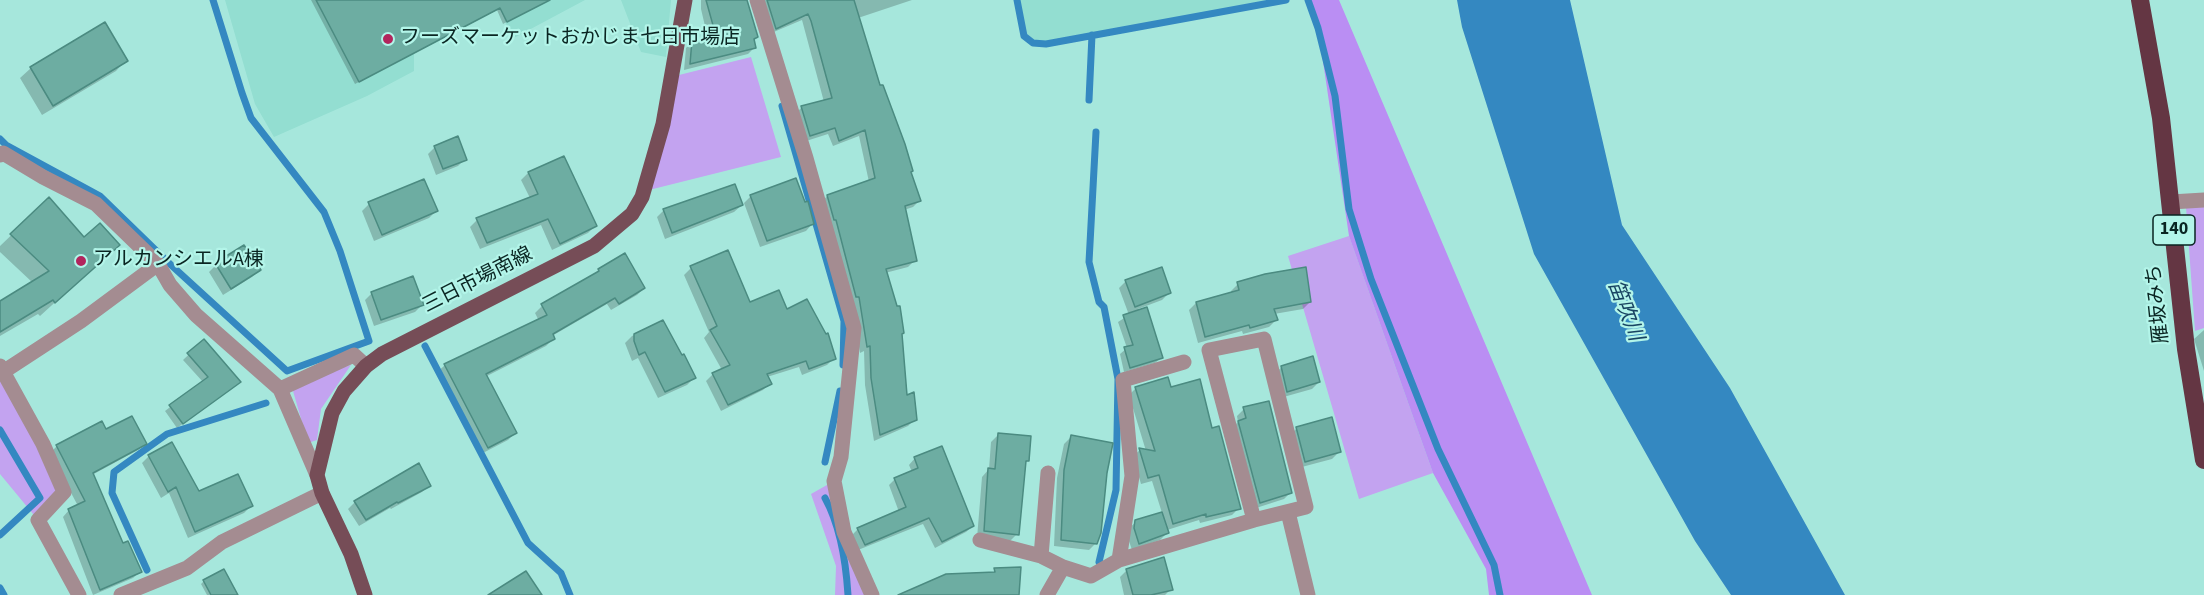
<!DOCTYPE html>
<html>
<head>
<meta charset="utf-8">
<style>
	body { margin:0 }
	canvas { display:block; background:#a6e7dc }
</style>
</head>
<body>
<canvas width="2204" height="595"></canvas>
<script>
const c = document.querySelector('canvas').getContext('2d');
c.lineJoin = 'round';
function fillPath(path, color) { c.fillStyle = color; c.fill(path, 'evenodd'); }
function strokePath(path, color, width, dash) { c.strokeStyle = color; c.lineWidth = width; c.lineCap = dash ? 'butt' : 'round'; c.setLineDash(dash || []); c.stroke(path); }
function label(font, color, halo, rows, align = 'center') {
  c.font = font + ' "Source Sans 3","Noto Sans JP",sans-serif'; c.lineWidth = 4.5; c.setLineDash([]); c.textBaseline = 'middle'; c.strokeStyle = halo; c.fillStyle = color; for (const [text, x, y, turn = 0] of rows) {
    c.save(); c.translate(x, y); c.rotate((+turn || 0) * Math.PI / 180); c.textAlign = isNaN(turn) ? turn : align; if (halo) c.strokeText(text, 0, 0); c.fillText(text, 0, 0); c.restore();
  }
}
fillPath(new Path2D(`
	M225 0H585L512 39 500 8 414 53V71L367 96 274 137 255 104Z
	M621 0H671L666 57 641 52Z
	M1017 0H1286L1046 44 1033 43 1024 36Z`), '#93ded1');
fillPath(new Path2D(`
	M751 57 781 157 649 190 675 76Z
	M2204 205V328L2195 331 2186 207Z
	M1349 236 1433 473 1359 499 1288 256Z
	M351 365 321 409 317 440 308 443 291 384Z
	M0 366 64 492 38 520 0 474Z
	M834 481 872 595H835L836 566 811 494Z`), '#c3a3f0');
fillPath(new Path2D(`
	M1308 0H1339L1592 595H1489L1486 569 1433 473 1349 236 1318 28Z`), '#ba8ef3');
fillPath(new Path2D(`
	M1457 0H1570L1622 225 1730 388 1845 595H1731L1695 541 1534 254 1462 27Z`), '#3488c1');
fillPath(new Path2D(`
	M311 0H539L541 3 503 24 497 10 355 84Z
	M701 0H746L757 37 753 40 755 47 748 54 684 70 686 48 693 41 708 39 701 9Z
	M756 0H912L858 18 879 87 919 201 913 207 904 210 915 260 908 267 885 273 901 335 906 397 915 419 908 426 874 441 865 385 864 351 860 353 852 302 821 203 827 196 869 182 859 136 833 146 828 134 803 142 795 114 802 107 824 102 802 20 769 34Z
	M126 60 116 71 42 115 20 78 31 68Z
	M435 147 465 159 458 166 436 175 428 154Z
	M528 173 595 226 588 233 552 250 541 225 480 249 470 227 477 220 530 198 521 180Z
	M751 196 813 223 806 231 760 247 744 203Z
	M49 199 84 239 118 245 40 316 38 314 0 336V302L33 283 0 252V246Z
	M369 204 436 211 429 218 374 241 362 211Z
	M742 205 734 212 665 239 657 217 664 210Z
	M244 247 259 270 252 277 223 295 209 272 216 265Z
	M691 268 749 304 786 311 834 358 827 365 802 375 799 367 767 377 770 383 763 390 721 411 706 381 713 374 722 370 704 338 709 332 684 275Z
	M599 270 644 288 637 295 611 310 607 304 552 336 553 339 546 346 485 377 515 433 508 440 481 454 437 372 444 366 539 321 535 313 542 306 594 276Z
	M1126 281 1169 293 1162 300 1138 309 1161 358 1155 363 1124 372 1120 354 1127 348 1118 322 1129 315 1119 288Z
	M1238 284 1310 302 1303 309 1274 314 1276 320 1269 327 1243 334 1242 331 1198 343 1189 310 1196 303 1231 294V291Z
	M372 293 422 305 415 312 374 326 365 300Z
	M662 322 694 378 687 385 658 398 638 358 632 361 625 343 632 336Z
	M2204 330V371L2194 339Z
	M203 341 234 386 177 428 165 411 203 382 183 360Z
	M1282 367 1319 382 1312 389 1280 398 1274 374Z
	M1136 388 1170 389 1211 430 1239 508 1232 515 1200 523 1199 520 1167 530V533L1160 540 1132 550 1127 535 1128 529 1136 522 1162 513 1152 481 1141 484 1133 456 1140 450 1146 451 1129 395Z
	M1244 409 1291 492 1284 499 1253 509 1231 429 1238 422 1237 416Z
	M1297 428 1339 452 1332 459 1298 468 1290 435Z
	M998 435 1028 460 1024 464 1017 534 1010 541 977 538 982 477 989 469 991 442Z
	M1071 437 1096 543 1089 550 1054 546 1057 478 1064 444Z
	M145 444 138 450 92 475 122 545 140 572 133 578 93 595 63 517 69 510 78 506 50 453 57 446Z
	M149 456 198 493 251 506 244 513 188 538 169 493 161 498 142 463Z
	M915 458 973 526 966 532 935 548 923 524 858 550 852 535 858 529 899 512 889 485 895 479 912 472 909 465Z
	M429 485 422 492 391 509 390 508 359 526 348 509 355 502Z
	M1127 570 1171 589 1165 595H1124L1120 577Z
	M204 581 236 595H207L201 584Z`), '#0003');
strokePath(new Path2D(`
	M1017 0 1024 36 1033 43 1046 44 1286 0
	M1308 0 1318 28 1335 96 1349 209 1371 279 1438 449 1494 565 1500 595
	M1089 100 1092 35
	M782 106 844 321 843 365
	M1096 132 1089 262 1099 302 1104 307 1118 379 1116 490 1099 562
	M0 139 6 145 100 196 171 265 287 371 369 341 340 251 324 212 251 118 242 93 213 0
	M425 346 528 543 561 573 570 595
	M0 430 40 498 0 535
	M825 462 840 391
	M825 498C841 527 846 563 848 595
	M147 570 112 493 114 472 167 434 266 403
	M0 588 4 595`), '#3488c1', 7);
const building = new Path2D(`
	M316 0H550L507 22 500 8 359 82Z
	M706 0H747L758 37 754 39 756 48 690 64 692 40 716 36Z
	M767 0H854L880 85H883L905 144 913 171 911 172 921 201 905 206 917 261 886 269 897 306H900L904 333 902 334 907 395 914 392 917 420 880 435 871 378 870 346 867 347 859 297H856L836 220H834L827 195 875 178 865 130 839 141 835 128 810 136 801 106 832 98 811 21 808 14 776 29Z
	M105 22 128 61 53 106 30 67Z
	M458 136 467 160 443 169 434 146Z
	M564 156 597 226 560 244 548 219 487 243 476 218 538 194 528 172Z
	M796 178 805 202 808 201 814 224 767 241 750 195Z
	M424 179 438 211 382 235 368 202Z
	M735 184 743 205 672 233 663 209Z
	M49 197 84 237 100 223 120 245 55 303 53 300 0 332V301L49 271 10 234Z
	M244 245 261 270 231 289 215 263Z
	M728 250 750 302 779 290 787 309 807 299 826 334 828 333 836 359 809 369 806 361 767 374 772 384 728 405 712 373 730 365 710 330 717 326 690 266Z
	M625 253 645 288 619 304 615 298 553 334 555 339 486 374 517 433 488 448 444 364 547 315 541 304 599 271 598 269Z
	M1162 267 1171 293 1135 307 1125 280Z
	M1306 267 1311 302 1274 309 1278 320 1250 328 1249 325 1205 337 1196 302 1239 290 1237 282 1265 274Z
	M413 276 424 305 381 320 371 292Z
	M1147 307 1163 358 1130 368 1124 347 1133 345 1123 315Z
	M663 320 682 355 684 354 696 378 665 392 645 352 639 355 634 341V334Z
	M204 339 241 382 183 424 169 405 208 377 187 353Z
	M1313 356 1320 382 1287 392 1281 366Z
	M1168 377 1171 387 1200 379 1212 428 1219 426 1241 509 1206 517V514L1173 524 1159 475 1148 478 1139 448 1155 451 1135 387Z
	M1269 401 1292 493 1260 503 1238 421 1246 418 1243 407Z
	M132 416 147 444 93 473 123 543 128 541 142 572 100 590 68 509 85 501 56 445 102 421 106 429Z
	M1332 417 1341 452 1305 462 1296 427Z
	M998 433 1031 436 1029 461H1026L1019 535 984 531 988 468 995 469Z
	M1071 435 1113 443 1107 473 1101 533 1097 544 1061 540 1064 470Z
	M172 442 199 491 238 474 253 506 195 532 176 487 168 492 148 455Z
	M942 446 974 526 942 542 929 518 865 545 857 528 906 507 894 478 918 468 914 457Z
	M419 463 431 486 398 503 397 502 366 520 354 501Z
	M1162 512 1169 533 1139 544 1134 528 1135 520Z
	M1164 557 1173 590 1151 595H1133L1126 569Z
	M1021 567 1019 595H898L946 574 995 572 994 568Z
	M224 569 238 595H211L203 580Z
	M526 571 542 595H488Z`);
fillPath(building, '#6dada2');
strokePath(building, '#4b8b81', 1.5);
strokePath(new Path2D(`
	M757 0 806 158 854 328 841 457 834 481 844 532 872 595
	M0 155 3 153 43 177 96 204 158 264 170 285 196 315 280 389 317 475
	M2171 202 2204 200
	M0 366 43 444 64 492 38 520 79 595
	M3 372 81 321 158 264
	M280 389 354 355 366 366
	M1288 512 1308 595
	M980 540 1041 556 1063 567 1047 595
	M1041 556 1048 473
	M1119 560 1132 476 1123 380 1184 362
	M1063 567 1091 576 1119 560 1254 520 1306 507 1264 339 1209 350 1254 520
	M121 595 187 568 222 542 322 493`), '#a48c91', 15);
strokePath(new Path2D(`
	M365 595 351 554 322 493 317 475 332 413 344 391 366 366 382 354 594 246 632 214 642 197 663 124 685 0`), '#764d57', 15);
strokePath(new Path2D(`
	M2140 0 2161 118 2186 349 2204 460`), '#643643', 18);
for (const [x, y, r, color] of [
	[388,39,6,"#b2255d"],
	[81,261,6,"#b2255d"]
]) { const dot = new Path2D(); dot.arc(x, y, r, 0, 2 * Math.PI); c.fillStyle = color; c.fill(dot); strokePath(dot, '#b3f5e9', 2); }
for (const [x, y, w] of [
	[2174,230,42]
]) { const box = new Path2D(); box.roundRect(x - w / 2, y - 15, w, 30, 4.5); c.fillStyle = '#b3f5e9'; c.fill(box); strokePath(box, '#0a2522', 1.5); }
label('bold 18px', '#0a2522', null, [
	["140",2174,230]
]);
label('20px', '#0a2522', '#b3f5e9', [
	["フーズマーケットおかじま七日市場店",400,39],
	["アルカンシエルA棟",93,261]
], 'left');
label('20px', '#0a2522', '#b3f5e9', [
	["三日市場南線",478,281,-27],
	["雁坂みち",2159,304,-96]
]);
label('italic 21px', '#184462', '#b3f5e9', [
	["笛吹川",1624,311,69]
]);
</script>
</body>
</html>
